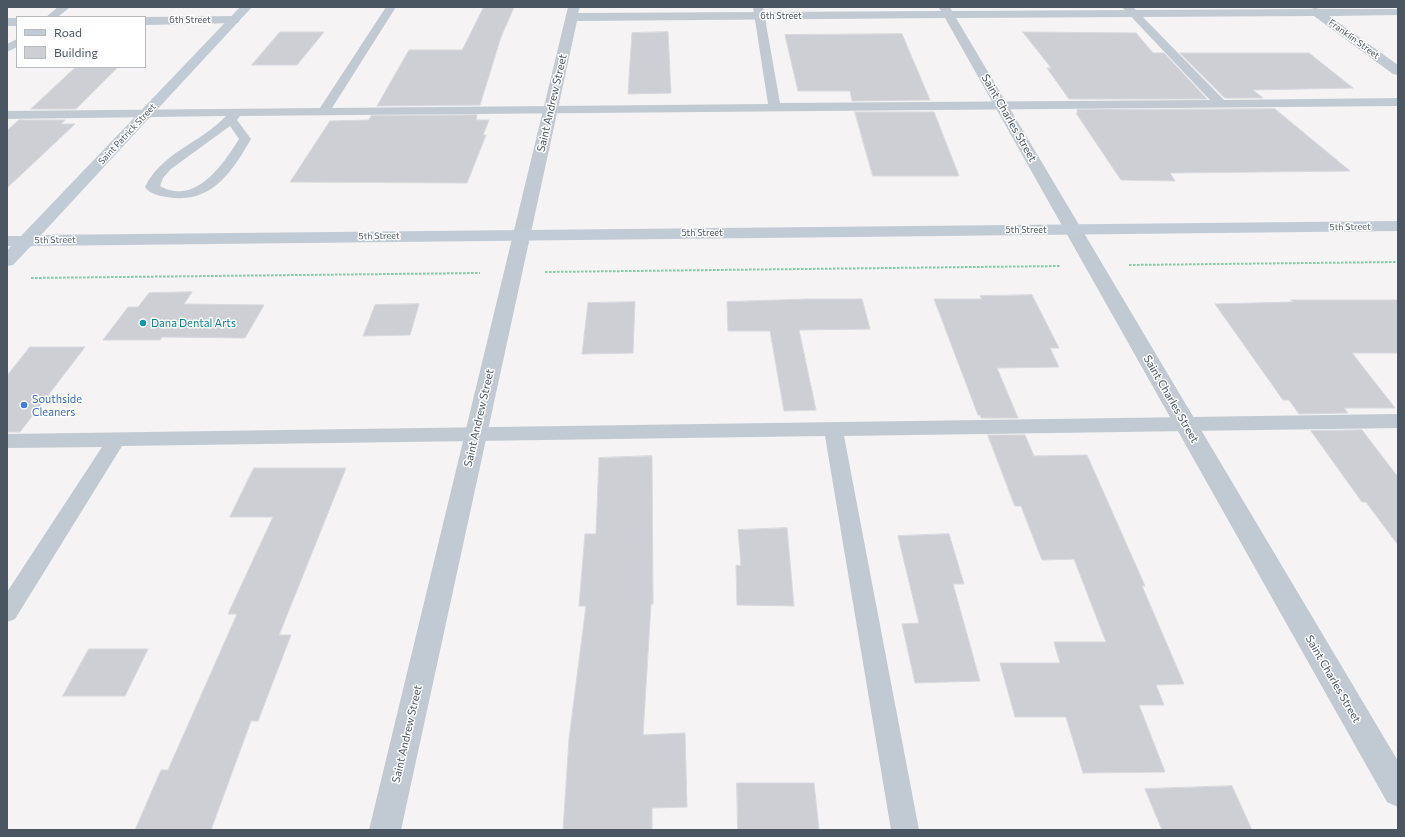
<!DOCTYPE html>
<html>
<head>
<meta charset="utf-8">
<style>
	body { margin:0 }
	#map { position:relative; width:1405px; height:837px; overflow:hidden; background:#f5f3f3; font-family:Commissioner,sans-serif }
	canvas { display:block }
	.frame { position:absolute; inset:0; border:8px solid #4a5661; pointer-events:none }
	.legend { position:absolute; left:16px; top:16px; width:130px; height:52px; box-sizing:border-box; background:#fff; border:1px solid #b7bbc0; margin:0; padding:5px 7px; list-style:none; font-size:12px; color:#4a5661 }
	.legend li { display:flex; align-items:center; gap:8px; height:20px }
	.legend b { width:20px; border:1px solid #b7bbc0 }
</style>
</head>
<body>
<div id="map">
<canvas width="1405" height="837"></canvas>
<div class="frame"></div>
<ul class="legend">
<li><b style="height:5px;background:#c1cbd6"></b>Road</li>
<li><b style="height:11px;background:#cdcfd5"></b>Building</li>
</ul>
</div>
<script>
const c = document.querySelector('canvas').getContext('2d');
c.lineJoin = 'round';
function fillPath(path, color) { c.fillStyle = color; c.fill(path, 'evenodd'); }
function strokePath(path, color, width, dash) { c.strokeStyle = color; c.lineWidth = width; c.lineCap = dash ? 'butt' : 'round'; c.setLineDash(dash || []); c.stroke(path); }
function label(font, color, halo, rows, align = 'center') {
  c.font = font + ' Commissioner,sans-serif'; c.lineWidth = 3; c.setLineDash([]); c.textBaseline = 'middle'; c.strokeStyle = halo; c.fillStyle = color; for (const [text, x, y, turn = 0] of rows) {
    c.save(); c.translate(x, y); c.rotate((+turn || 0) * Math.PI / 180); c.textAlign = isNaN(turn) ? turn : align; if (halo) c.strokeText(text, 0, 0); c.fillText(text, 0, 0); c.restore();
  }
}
const building = new Path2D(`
	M484 7H514L501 37 480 105 377 106 409 50H462Z
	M280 32H324L297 65H252Z
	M668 32 671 93 628 94 632 33Z
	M1023 32 1136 33 1153 53H1164L1207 99H1069L1047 68H1051Z
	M902 34 930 100 852 101 850 91H798L785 35Z
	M1180 53H1309L1353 88 1253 90 1263 98H1225Z
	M76 67H118L76 109H31Z
	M1275 109 1350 171 1170 173 1175 181 1121 180 1076 113H1078L1077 110Z
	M855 112H934L959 176H873Z
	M477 115 476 120H489L483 135H486L467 183 290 182 330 121 369 120 371 116Z
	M19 120H65L61 124H75L7 188V131Z
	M192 292 184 304 264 305 245 338 162 337 160 340H103L128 307H138L149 293Z
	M1032 295 1059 348H1050L1059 367 997 368 1018 418H981L980 415H978L934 299H982L980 296Z
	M809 299H862L870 329 799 330 816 410 784 411 770 331H728L727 302Z
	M1291 300H1398V353H1352L1395 408H1344L1348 413 1299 414 1289 400H1283L1215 304 1293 302Z
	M635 302 633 353 582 354 588 303Z
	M419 304 410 335 363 336 375 305Z
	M30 347H85L20 432H7V376Z
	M1362 430 1398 477V545L1366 502H1362L1311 431Z
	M988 435H1025L1034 456 1087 455 1145 586H1142L1184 684 1156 685 1164 705H1139L1165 772 1083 773 1066 717H1015L1000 663H1060L1054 642H1106L1074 559 1042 560 1021 506H1015Z
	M652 456 653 604H651L643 735 685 733 687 807 652 808V830H563L569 739 586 606H579L585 534H596L599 458Z
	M254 468H346L279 635H291L258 721H251L211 830H135L161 770H168L237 614H228L273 517H230Z
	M787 528 794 606 737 605 736 565 741 566 738 530Z
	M949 534 964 584H953L980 681 915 683 902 624 919 623 898 536Z
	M89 649H148L125 696H63Z
	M737 783H814L819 830H738Z
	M1232 786 1252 830H1162L1145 789Z`);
fillPath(building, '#cdcfd5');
strokePath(building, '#d7d9de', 1);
strokePath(new Path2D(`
	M1129 265 1398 262
	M545 272 1060 266
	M31 278 480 273`), '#7ad0a6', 2, [2.5, 1.5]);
fillPath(new Path2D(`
	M58 7H70L58 17H46Z
	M386 7H396L332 108 768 104 753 7H763L780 103 1210 100 1122 7H1133L1224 100 1398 98V106L240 116 237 120 251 139C232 172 211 205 167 197 159 196 150 194 145 187 162 152 201 143 226 116L7 119V111L320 108ZM230 126 239 139C223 165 195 206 160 186L163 178 171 169Z
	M17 39V47L7 52V44Z
	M1398 414V428L844 436 919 830H891L825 436 122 446 15 619 7 622V592L102 447 7 448V434Z`), '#c1cad2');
fillPath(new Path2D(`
	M568 7H580L578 13 941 11 938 7H950L952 11 1311 9 1315 8 1320 9H1398V15L1329 16 1398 65V75L1393 74 1314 16 956 18 1398 761V807L1387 802 945 18 577 21 401 830H369Z
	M234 16 238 17 240 20 238 23 145 25V17Z
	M7 18H17V26H7Z`), '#c1cad2');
fillPath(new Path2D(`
	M240 7H252L41 235 1398 221V231L31 246 13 265 7 266V251L11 246H7V236H21Z`), '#c1cbd6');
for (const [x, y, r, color] of [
	[143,323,4,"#0f9aa8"],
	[24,405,4,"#3f7fe0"]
]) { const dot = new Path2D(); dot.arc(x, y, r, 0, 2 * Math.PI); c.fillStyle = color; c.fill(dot); strokePath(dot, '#fff', 1.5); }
label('9px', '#4a5661', '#fff', [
	["6th Street",781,16],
	["6th Street",190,20],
	["Franklin Street",1354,39,36],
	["Saint Patrick Street",127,134,-47],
	["5th Street",1350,227,-1],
	["5th Street",1026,230],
	["5th Street",702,233],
	["5th Street",379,236,-1],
	["5th Street",55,240,-1]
]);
label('11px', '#4a5661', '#fff', [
	["Saint Andrew Street",552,103,-77],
	["Saint Charles Street",1009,118,60],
	["Saint Charles Street",1171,399,60],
	["Saint Andrew Street",479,418,-77],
	["Saint Charles Street",1333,679,60],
	["Saint Andrew Street",407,734,-77]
]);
label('11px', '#0d838f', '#fff', [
	["Dana Dental Arts",151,323]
], 'left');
label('11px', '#366cbe', '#fff', [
	["Southside",32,399],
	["Cleaners",32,412]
], 'left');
</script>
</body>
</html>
